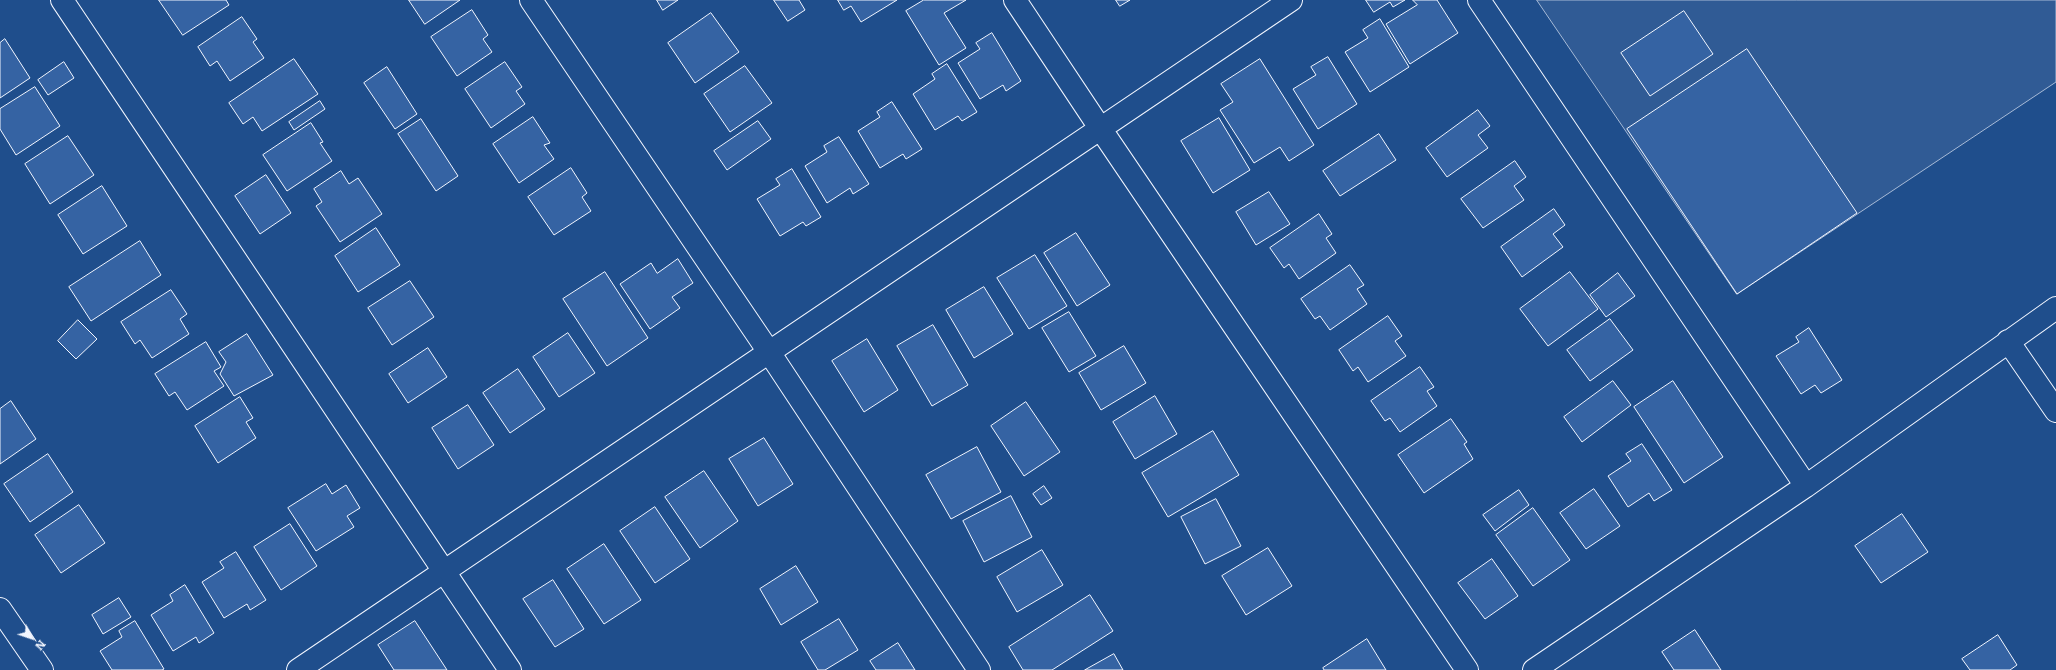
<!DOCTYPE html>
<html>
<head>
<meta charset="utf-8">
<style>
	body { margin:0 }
	#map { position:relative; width:2056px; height:670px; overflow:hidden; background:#1f4e8c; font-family:Literata,serif }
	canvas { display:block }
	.north { position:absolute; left:12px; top:618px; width:40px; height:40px; -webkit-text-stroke:3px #1f4e8c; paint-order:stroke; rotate:130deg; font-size:11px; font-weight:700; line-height:16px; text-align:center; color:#f2f6ff }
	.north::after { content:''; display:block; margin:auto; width:14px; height:18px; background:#f2f6ff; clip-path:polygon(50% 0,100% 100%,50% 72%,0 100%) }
</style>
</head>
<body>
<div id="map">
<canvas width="2056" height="670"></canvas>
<div class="north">N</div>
</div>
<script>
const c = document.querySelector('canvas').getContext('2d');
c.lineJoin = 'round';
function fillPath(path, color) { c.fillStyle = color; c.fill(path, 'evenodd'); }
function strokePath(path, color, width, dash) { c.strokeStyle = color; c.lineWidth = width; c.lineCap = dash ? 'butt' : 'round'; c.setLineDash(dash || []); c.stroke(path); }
const built = new Path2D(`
	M1537 0H2056V82L1737 294Z`);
fillPath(built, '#305b95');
strokePath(built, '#a8bbd7', 1);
const building = new Path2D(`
	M159 0H226L229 5 183 35Z
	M409 0H460L425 24Z
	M657 0H678L663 10Z
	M774 0H799L805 10 788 21Z
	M838 0H897L861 22 851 6 844 10Z
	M924 0H966L944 13 966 48 939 65 906 11Z
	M1116 0H1130L1120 6Z
	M1366 0H1405L1393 7 1390 2 1374 12Z
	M1413 0H1437L1458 33 1410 64 1386 24 1417 5Z
	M472 10 488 35 483 39 492 52 457 76 431 37Z
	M1684 11 1713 54 1650 96 1621 53Z
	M711 13 739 52 695 83 668 43Z
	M242 17 257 39 253 42 264 58 230 81 217 61 210 66 198 47Z
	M1380 19 1409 67 1370 92 1345 52 1368 38 1363 30Z
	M992 33 1021 81 1006 91 1003 85 980 99 958 63 980 49 976 43Z
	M5 39 30 78 0 98V43Z
	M1747 49 1857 213 1737 294 1627 129Z
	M1328 57 1357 104 1318 129 1293 89 1316 75 1311 67Z
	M294 59 318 94 262 131 253 117 243 124 229 103Z
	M1260 59 1314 145 1289 161 1280 147 1254 163 1220 110 1233 102 1221 84Z
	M64 62 74 78 48 95 38 80Z
	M505 62 522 87 516 91 525 104 491 128 465 89Z
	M947 64 977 112 962 121 958 116 935 130 913 94 935 79 932 74Z
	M745 66 772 103 730 132 704 94Z
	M387 67 417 114 395 129 364 83Z
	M35 87 60 126 16 155 0 129V109Z
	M320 101 325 109 294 130 289 122Z
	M892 102 922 149 906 159 903 154 880 168 858 131 880 117 877 112Z
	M1478 110 1490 126 1478 135 1488 148 1447 177 1426 148Z
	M533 117 550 143 544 145 554 159 519 183 493 144Z
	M1219 118 1250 170 1213 193 1181 141Z
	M421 119 458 176 436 191 398 134Z
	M758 121 771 139 727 170 714 151Z
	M311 123 323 142 320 143 332 161 287 191 263 155Z
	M1379 134 1396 160 1340 196 1323 171Z
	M68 136 94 175 50 204 25 164Z
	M839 137 869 184 853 194 850 188 827 203 805 166 827 152 824 146Z
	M1515 161 1526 177 1514 186 1524 200 1483 228 1461 199Z
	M571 168 587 193 582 197 591 211 554 235 528 197Z
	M792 169 821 217 806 226 803 222 780 236 757 199 780 185 776 179Z
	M341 171 349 184 358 178 382 214 340 242 316 206 322 202 314 189Z
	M266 175 291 213 260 234 235 196Z
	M102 186 127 226 83 254 58 215Z
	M1269 192 1290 224 1256 245 1236 212Z
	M1554 209 1565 225 1553 234 1563 247 1522 277 1501 247Z
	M1319 214 1332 234 1326 238 1336 253 1299 279 1289 264 1284 268 1270 248Z
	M376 228 400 265 358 292 335 256Z
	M1076 233 1110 285 1077 306 1044 253Z
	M140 241 161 275 91 321 69 287Z
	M1035 255 1067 306 1029 329 997 278Z
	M678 259 693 283 672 297 680 308 650 329 620 284 651 263 657 273Z
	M1350 265 1364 285 1357 289 1367 304 1330 330 1320 316 1315 319 1301 299Z
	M605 272 648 338 607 366 563 299Z
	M1570 272 1598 309 1548 346 1520 309Z
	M1618 273 1635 296 1606 317 1590 295Z
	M410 281 434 317 392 345 368 308Z
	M984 287 1013 334 974 358 946 310Z
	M171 290 187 314 180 319 189 334 152 358 140 340 135 344 121 322Z
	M1069 312 1096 356 1069 372 1042 328Z
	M1388 316 1402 336 1395 341 1406 356 1368 382 1358 367 1353 371 1339 350Z
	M1610 319 1633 350 1590 381 1567 350Z
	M78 320 97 339 76 359 58 341Z
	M933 325 968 385 932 406 897 346Z
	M1809 328 1842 380 1821 393 1815 385 1801 394 1776 356 1799 342 1796 337Z
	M568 333 595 373 559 397 533 357Z
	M247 334 273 375 234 396 220 374 226 362 219 352Z
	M867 339 898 390 864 412 832 361Z
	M206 342 221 367 214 371 224 386 187 410 175 392 169 396 155 374Z
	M1124 346 1146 383 1101 410 1079 373Z
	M428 348 447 377 408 403 389 374Z
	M1420 367 1434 387 1427 391 1437 406 1400 432 1390 418 1385 421 1371 401Z
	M518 369 545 409 510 433 483 393Z
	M1613 381 1631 405 1582 442 1564 417Z
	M1673 381 1723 457 1684 483 1634 407Z
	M1155 396 1177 434 1135 459 1113 422Z
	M240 397 253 418 246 422 256 438 218 463 195 426Z
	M11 401 36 439 0 464V409Z
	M1026 402 1060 452 1024 476 991 426Z
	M468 405 494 445 458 469 432 428Z
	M1451 419 1467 442 1464 444 1473 459 1424 493 1398 455Z
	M1213 431 1239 475 1168 517 1142 473Z
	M764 438 793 484 758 506 729 459Z
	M1642 444 1672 490 1654 501 1649 493 1628 507 1608 476 1631 461 1626 454Z
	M977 447 1001 492 951 519 926 475Z
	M48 454 73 492 30 522 4 484Z
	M704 471 738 521 700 548 665 497Z
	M326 484 332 494 346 485 360 508 347 516 354 527 316 551 288 508Z
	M1044 486 1052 498 1041 505 1033 494Z
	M1594 489 1620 526 1586 549 1560 513Z
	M1519 490 1529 505 1495 531 1483 515Z
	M1011 496 1032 537 984 562 963 521Z
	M1216 499 1241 546 1205 564 1181 517Z
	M79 505 105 543 61 573 35 535Z
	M655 507 690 559 655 583 620 531Z
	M1533 508 1570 560 1533 586 1496 535Z
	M1902 514 1928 552 1881 583 1855 546Z
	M290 524 317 566 281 590 254 547Z
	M604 544 641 600 604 624 567 569Z
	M1268 548 1292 586 1246 615 1222 576Z
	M1042 550 1063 585 1017 612 997 577Z
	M236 552 266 600 250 610 247 604 224 618 202 582 224 568 220 562Z
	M1492 559 1518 596 1485 619 1458 583Z
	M796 566 818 602 781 625 760 589Z
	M553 580 584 629 555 647 523 599Z
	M185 585 214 633 199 643 196 637 173 651 151 615 173 601 170 595Z
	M1090 595 1113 631 1052 670H1023L1009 647Z
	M119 598 131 617 103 634 92 615Z
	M839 619 858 650 825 670H818L801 642Z
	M135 621 164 669 162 670H112L100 651 122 637 119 631Z
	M415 621 447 670H394L378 645Z
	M1695 630 1721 670H1674L1662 652Z
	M1998 635 2017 665 2010 670H1970L1962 659Z
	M1367 639 1386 670H1324L1323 668Z
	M898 643 915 670H876L870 661Z
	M1114 654 1123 670H1085Z`);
fillPath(building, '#3563a3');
strokePath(building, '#f2f6ff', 1);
const minor = new Path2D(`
	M62 0 510 670
	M531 0 769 352 979 670
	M1015 0 1100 128 1467 670
	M1479 0 1806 486
	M2008 341 2056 411
	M0 609 42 670
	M298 670 1291 0
	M1534 670 1806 486 2056 308`);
strokePath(minor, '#f2f6ff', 24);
strokePath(minor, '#1f4e8c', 22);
</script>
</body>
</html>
